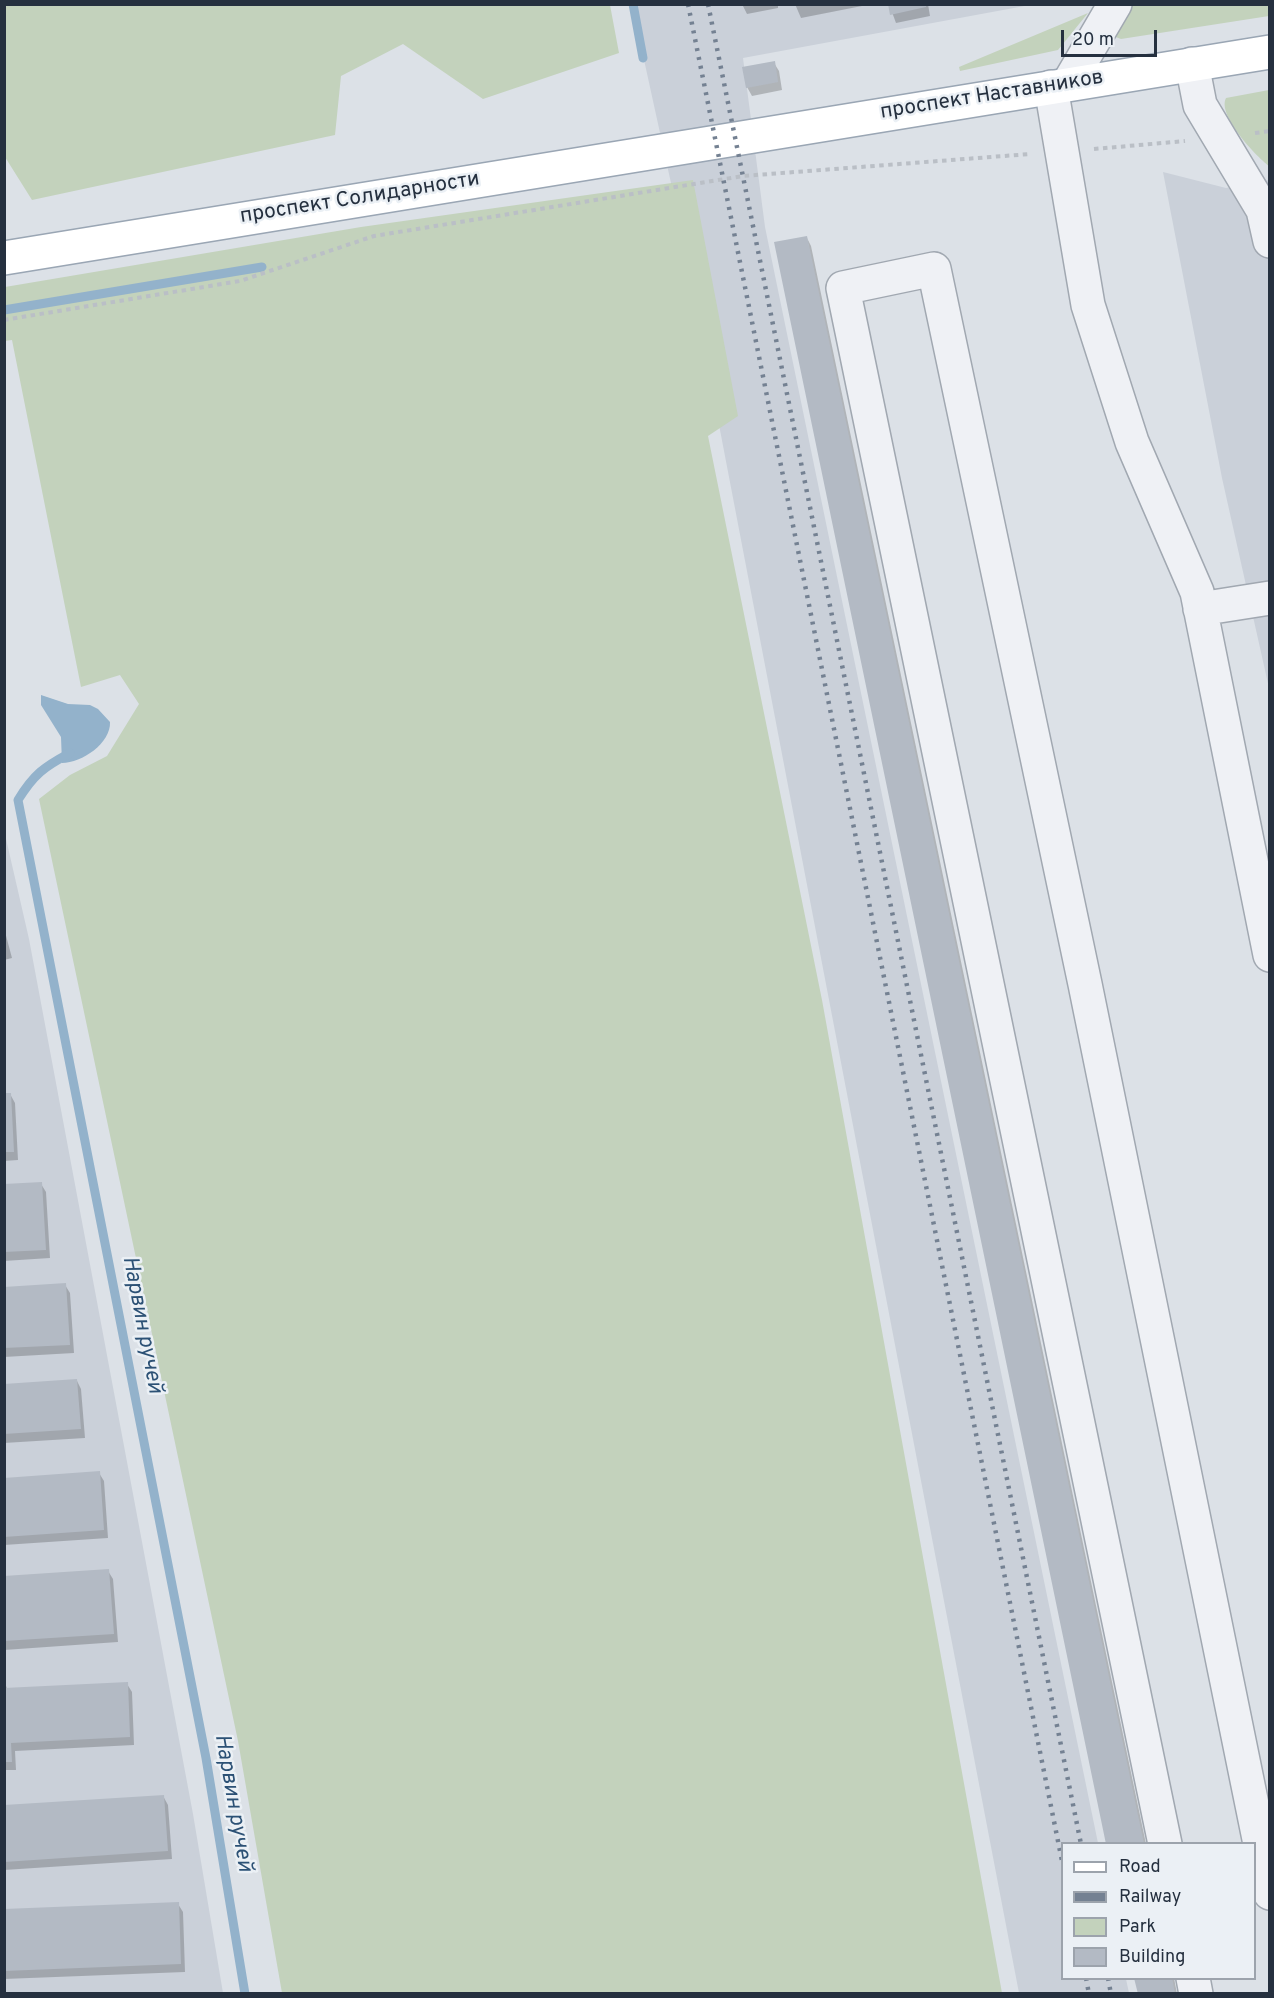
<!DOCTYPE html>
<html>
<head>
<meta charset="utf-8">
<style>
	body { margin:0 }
	#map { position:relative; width:1274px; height:1998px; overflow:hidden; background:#dce1e7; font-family:Overpass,sans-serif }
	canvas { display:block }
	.frame { position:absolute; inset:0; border:6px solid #25303f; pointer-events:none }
	.legend { position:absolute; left:1061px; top:1842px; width:195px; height:138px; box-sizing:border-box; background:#ebf0f5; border:2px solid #9ca3ac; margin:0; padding:8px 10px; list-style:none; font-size:18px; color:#25303f }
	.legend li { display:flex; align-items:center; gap:12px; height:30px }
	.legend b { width:30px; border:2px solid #9ca3ac }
	.scale { position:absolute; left:1061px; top:30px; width:96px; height:27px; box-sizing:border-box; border:3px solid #25303f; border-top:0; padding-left:8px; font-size:18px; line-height:21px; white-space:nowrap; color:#25303f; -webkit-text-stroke:4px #ebf0f5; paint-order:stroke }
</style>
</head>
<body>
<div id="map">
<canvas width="1274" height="1998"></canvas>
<div class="frame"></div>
<ul class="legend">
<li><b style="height:8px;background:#fff"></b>Road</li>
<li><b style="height:8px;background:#748192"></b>Railway</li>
<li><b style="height:16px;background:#c3d2bc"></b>Park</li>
<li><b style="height:16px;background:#b3bac4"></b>Building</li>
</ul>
<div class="scale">20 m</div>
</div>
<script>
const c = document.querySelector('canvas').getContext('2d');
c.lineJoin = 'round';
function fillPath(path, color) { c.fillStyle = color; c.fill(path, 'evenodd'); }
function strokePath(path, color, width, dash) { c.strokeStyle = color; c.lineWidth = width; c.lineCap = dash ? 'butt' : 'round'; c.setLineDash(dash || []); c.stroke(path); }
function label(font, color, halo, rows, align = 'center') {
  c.font = font + ' Overpass,sans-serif'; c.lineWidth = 5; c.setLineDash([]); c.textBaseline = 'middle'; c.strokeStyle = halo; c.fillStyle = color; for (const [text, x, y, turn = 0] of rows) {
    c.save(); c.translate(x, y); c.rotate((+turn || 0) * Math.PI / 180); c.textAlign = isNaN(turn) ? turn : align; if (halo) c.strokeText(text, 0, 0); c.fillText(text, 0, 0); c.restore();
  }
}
fillPath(new Path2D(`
	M632 5H1030L743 58 765 227 1098 1843 1062 1844V1978L1126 1979 1129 1993H1019L685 247Z
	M1163 172 1226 188 1269 180V688L1222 478Z
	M4 830 29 939 193 1814 223 1993H5Z`), '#cad0d9');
fillPath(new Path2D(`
	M4 5H610L619 53 483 99 403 44 341 76 335 135 32 200 5 157Z
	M1129 5H1269V16L1121 39 1113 36Z
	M1088 13 1058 50 960 71 959 67Z
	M1269 90H1270L1269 166C1255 155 1217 115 1226 98Z
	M693 180 738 416 708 436 822 1000 1002 1993H282L238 1741 39 799 70 775 107 756 139 704 120 675 81 687 12 340 5 341V287L361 227Z`), '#c3d2bc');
fillPath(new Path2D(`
	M41 695 68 704 90 705 98 709 110 722C111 743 82 763 62 763L61 737 41 705Z`), '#93b2cb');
fillPath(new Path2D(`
	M742 4H778V8L747 14Z
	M795 4H861L862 6 801 18Z
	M889 4H928L930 16 896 23Z
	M774 63 779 71 782 90 752 96 747 87Z
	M807 238 811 246 1146 1844H1108Z
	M4 928 12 958 4 960Z
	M4 1094H10L15 1103 18 1160 4 1161Z
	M41 1184 46 1192 50 1258 4 1261V1186Z
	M65 1285 70 1293 74 1353 4 1357V1288Z
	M77 1381 81 1389 85 1438 4 1443V1385Z
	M99 1473 104 1481 108 1538 4 1545V1479Z
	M108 1571 113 1579 118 1642 4 1650V1578Z
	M4 1679 7 1689 127 1684 132 1692 134 1745 15 1751 16 1770H4Z
	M163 1796 168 1805 172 1859 4 1870V1806Z
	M178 1904 183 1912 185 1972 4 1979V1910Z
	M1136 1978H1174L1177 1994H1139Z`), '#0003');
strokePath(new Path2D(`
	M633 4 643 58
	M4 310 262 267
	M70 753C44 767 34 774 18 800L206 1758 245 1994`), '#93b2cb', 9);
fillPath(new Path2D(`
	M888 4H926V7L890 15Z
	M775 61 778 82 746 88 742 67Z
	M807 236 1144 1844H1106L774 242Z
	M4 1093H11L14 1152H4Z
	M42 1182 46 1250 4 1252V1184Z
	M66 1283 70 1345 4 1348V1287Z
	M77 1379 81 1429 4 1434V1384Z
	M100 1471 104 1530 4 1537V1478Z
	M109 1569 114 1634 4 1641V1576Z
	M128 1682 130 1737 11 1743 12 1762H4V1688Z
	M164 1795 168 1851 4 1862V1805Z
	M179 1902 181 1964 4 1971V1909Z
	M1134 1978H1172L1175 1994H1138Z`), '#b3bac4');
const minor = new Path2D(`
	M1192 64 1200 105 1263 210 1270 209
	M1068 84 1115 4
	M1051 87 1088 305 1132 442 1197 592 1270 955
	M1263 210 1270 241
	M1200 609 1270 598
	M1165 1844 843 288 934 269 1085 984 1270 1893
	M1193 1978 1196 1994`);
const major = new Path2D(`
	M4 258 1270 52`);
strokePath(minor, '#a1a8b1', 36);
strokePath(major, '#9aa6b4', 36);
strokePath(new Path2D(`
	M1255 133 1270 131
	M1094 149 1185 141
	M4 320 240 281 374 236 743 176 1030 154`), '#babfc6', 4, [4.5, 4.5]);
strokePath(minor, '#eff1f5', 33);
strokePath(major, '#fff', 33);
strokePath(new Path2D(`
	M688 4 1062 1861
	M708 4 1081 1844
	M1086 1978 1089 1994
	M1108 1978 1111 1994`), '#748192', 4.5, [3, 6]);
label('21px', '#25303f', '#ebf0f5', [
	["проспект Наставников",992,96,-9],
	["проспект Солидарности",360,199,-9]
]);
label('italic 22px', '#2c5175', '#ebf0f5', [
	["Нарвин ручей",141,1325,79],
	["Нарвин ручей",232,1803,80]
]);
</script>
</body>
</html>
